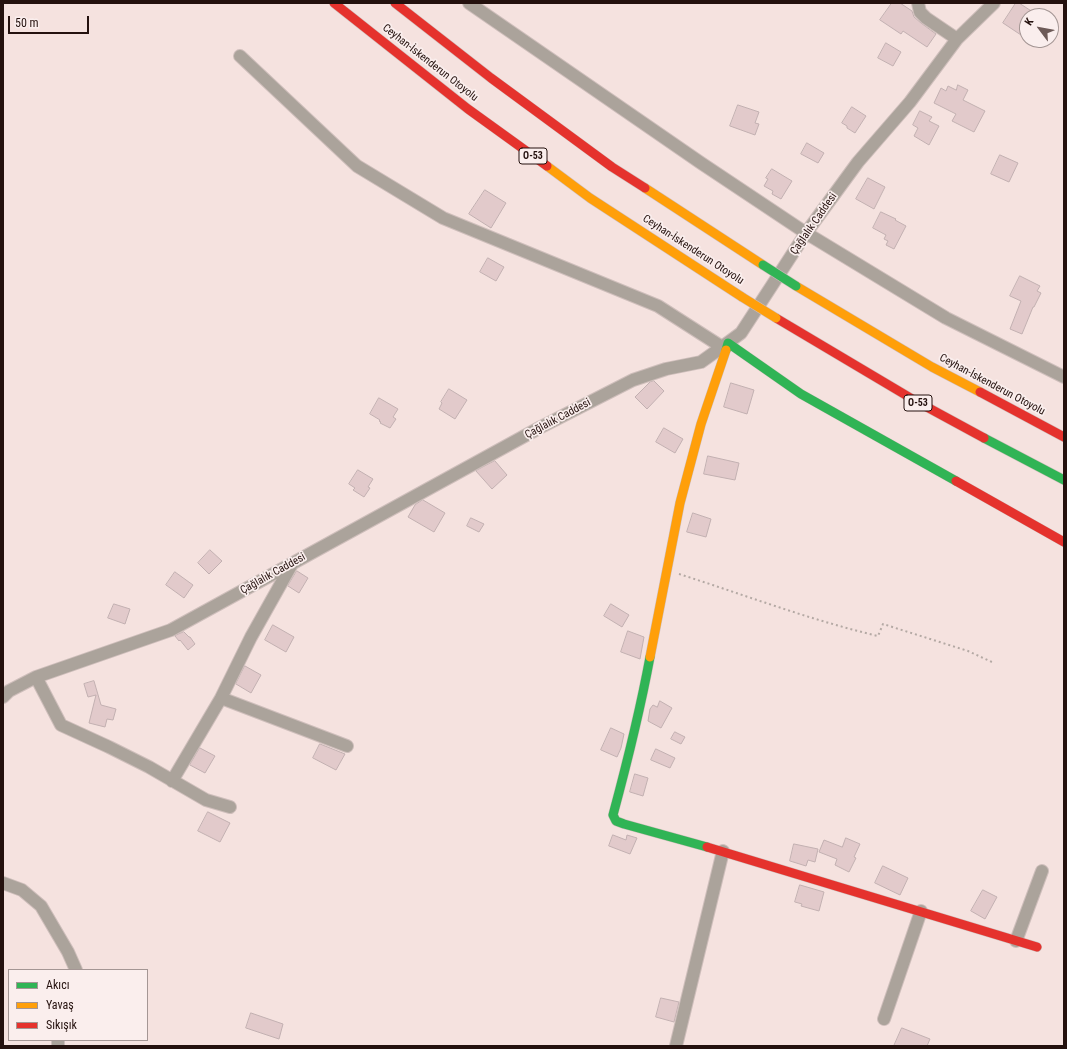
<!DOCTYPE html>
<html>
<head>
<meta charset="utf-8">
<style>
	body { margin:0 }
	#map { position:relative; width:1067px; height:1049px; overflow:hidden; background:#f5e2df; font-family:"Roboto Condensed",sans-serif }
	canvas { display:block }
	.frame { position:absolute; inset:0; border:4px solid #24110e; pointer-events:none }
	.legend { position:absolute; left:8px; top:969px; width:140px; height:72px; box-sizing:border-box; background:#faeeed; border:1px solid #a49694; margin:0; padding:5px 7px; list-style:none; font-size:12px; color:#24110e }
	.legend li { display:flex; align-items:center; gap:8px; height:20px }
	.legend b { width:20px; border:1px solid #a49694 }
	.north { position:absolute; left:1019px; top:8px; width:40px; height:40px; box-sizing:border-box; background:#faeeed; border:1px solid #a49694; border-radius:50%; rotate:302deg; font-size:11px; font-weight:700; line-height:16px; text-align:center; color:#24110e }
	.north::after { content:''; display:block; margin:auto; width:14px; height:18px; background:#6d5a57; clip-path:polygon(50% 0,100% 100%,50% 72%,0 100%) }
	.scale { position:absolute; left:8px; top:16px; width:81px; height:18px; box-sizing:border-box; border:2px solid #24110e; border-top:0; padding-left:5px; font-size:12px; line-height:14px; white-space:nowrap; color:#24110e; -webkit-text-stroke:3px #faeeed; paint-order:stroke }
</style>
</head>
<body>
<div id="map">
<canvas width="1067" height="1049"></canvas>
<div class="frame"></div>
<ul class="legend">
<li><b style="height:5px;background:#30b455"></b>Akıcı</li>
<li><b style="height:5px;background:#ff9f0a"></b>Yavaş</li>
<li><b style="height:5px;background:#e5322d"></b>Sıkışık</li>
</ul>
<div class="north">K</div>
<div class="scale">50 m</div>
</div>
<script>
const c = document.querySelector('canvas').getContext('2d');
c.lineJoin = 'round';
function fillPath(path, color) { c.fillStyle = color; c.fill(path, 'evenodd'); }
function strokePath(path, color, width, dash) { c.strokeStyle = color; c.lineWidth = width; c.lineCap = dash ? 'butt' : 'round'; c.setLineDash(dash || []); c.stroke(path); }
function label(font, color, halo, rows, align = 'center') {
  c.font = font + ' "Roboto Condensed",sans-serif'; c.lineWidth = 3.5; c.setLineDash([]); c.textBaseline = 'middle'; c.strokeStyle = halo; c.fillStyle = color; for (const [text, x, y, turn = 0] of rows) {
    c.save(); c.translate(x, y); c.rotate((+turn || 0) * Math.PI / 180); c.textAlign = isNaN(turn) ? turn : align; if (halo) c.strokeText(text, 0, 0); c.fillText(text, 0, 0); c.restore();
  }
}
const building = new Path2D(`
	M892 3H900L912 11 914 17 921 23 936 34 927 47 903 31 901 34 880 20Z
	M1016 3H1019L1039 16H1027V26L1021 35 1003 23Z
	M886 43 901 52 893 66 878 58Z
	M958 85 968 90 963 100 985 111 974 132 952 121 956 114 934 103 941 88 946 91 948 86 956 90Z
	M738 105 759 112 755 123 759 124 755 135 730 126Z
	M852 107 866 116 855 133 847 128V126L842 123Z
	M920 111 932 117 929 121 939 126 929 145 914 136 918 128 913 125Z
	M807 143 824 153 818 163 801 154Z
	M1000 155 1018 163 1009 182 991 174Z
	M772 169 792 181 781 199 772 194 773 191 764 186 768 179 766 178Z
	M868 178 885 187 874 209 856 199Z
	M485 190 506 203 491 228 469 214Z
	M881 212 896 219 895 220 906 226 894 249 886 245 888 241 884 239 886 235 873 228Z
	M488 258 504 267 496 281 480 272Z
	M1020 276 1040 286 1037 291 1041 293 1034 307H1033L1022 334 1010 329 1021 301 1010 296Z
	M654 381 664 391 647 409 635 397 650 382Z
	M731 383 754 390 747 414 724 407Z
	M449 389 467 400 455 419 439 409 442 403 441 402Z
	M379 398 398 409 393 417 396 419 390 428 380 423 381 422 379 421 380 420 370 414Z
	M664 428 683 439 675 453 656 442Z
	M708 456 739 463 735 480 704 474Z
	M495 461 507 475 492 489 476 471Z
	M358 470 373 479 368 487 370 488 364 497 353 490 355 488 349 484Z
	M423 500 445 513 434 532 408 517 415 505Z
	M693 513 711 519 706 537 687 532Z
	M471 518 484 524 479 532 467 526Z
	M210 550 222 561 209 574 198 563Z
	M297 571 308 578 299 593 288 586Z
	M175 572 193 585 184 598 166 585Z
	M114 604 130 609 125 624 108 618Z
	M611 604 629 615 622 627 604 616Z
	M273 625 294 637 286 652 265 640Z
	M628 631 644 637 640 659 621 652Z
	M184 632 189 637H190L195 644 188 650 180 640 179 641 175 636Z
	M245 666 261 675 251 693 236 684Z
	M94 681 101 705 116 709 113 720 107 719 105 727 89 723 96 695 88 697 84 684Z
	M660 701 672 708 661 728 648 721 650 709 653 705 657 707Z
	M611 728 624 734 621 748 617 757 601 750Z
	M675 732 685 737 681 744 671 739Z
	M320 744 345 754 336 770 313 758Z
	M200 748 215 756 205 773 190 765Z
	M656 749 675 758 670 768 651 760Z
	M635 774 648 778 643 796 630 792Z
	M208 812 230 823 220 842 198 831Z
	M613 835 626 840 627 835 637 838 630 854 609 846Z
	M846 838 860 844 854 857 856 858 849 872 835 865 837 859 819 852 824 840 842 847Z
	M794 844 818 849 815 862 808 860 806 866 790 861Z
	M883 866 908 878 900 895 875 883Z
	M800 885 824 892 819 911 801 906 802 904 795 902Z
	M983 890 997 897 985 919 971 911Z
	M661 998 679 1002 674 1022 656 1017Z
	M251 1013 283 1024 279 1039 246 1028Z
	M902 1028 930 1039 927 1046H894Z`);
fillPath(building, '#e2cacb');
strokePath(building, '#c2b0b1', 1);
const street = new Path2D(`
	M469 3 701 163 806 233 946 318 1064 377
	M918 3 920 12 926 18 957 39
	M240 56 357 166 443 218 658 306 722 347
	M36 677 61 725 109 747 149 767 206 800 230 807
	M3 697 9 691 36 677 171 630 541 427 633 380 666 369 701 362 722 347 741 333 806 233 858 162 910 102 957 39 994 3
	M221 698 347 746
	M172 781 221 698 251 637 292 564
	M3 883 22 890 41 906 68 952 76 970
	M1016 941 1042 871
	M884 1019 921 911
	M58 1046V1040
	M676 1046 723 851`);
const fast = new Path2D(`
	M726 350 728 343 801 394 956 481
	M984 438 1064 480
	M650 657C640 711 627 763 613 815L616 821 624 824 707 847`);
const slow = new Path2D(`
	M547 166 590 198 742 297
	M645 188 763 265
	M796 286 932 367 980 392
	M650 657 680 503 701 424 726 350`);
const jam = new Path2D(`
	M334 3 468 109 547 166
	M395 3 491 78 612 167 645 188
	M776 318 914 400 984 438
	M980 392 1064 437
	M956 481 1064 542
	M707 847 1037 947`);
strokePath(street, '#cebebb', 14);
strokePath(fast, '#cebebb', 10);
strokePath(slow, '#cebebb', 10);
strokePath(jam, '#cebebb', 10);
strokePath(new Path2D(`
	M679 574C745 595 810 620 878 636L883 624 968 651 994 663`), '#b4a9a4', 2, [2, 3]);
strokePath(street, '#aba39b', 12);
strokePath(fast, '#30b455', 9);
strokePath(slow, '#ff9f0a', 9);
strokePath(jam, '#e5322d', 9);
const fastBridge = new Path2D(`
	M763 265 796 286`);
const slowBridge = new Path2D(`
	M742 297 776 318`);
strokePath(fastBridge, '#cebebb', 10, []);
strokePath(slowBridge, '#cebebb', 10, []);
strokePath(fastBridge, '#30b455', 9);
strokePath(slowBridge, '#ff9f0a', 9);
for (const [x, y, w] of [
	[533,156,28],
	[918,403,28]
]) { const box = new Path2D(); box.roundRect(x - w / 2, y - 8, w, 16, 3); c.fillStyle = '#faeeed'; c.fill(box); strokePath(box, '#24110e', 1); }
label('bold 10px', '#24110e', null, [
	["O-53",533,156],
	["O-53",918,403]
]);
label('11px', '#24110e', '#faeeed', [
	["Ceyhan-İskenderun Otoyolu",430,63,38],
	["Çağlalık Caddesi",814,224,-55],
	["Ceyhan-İskenderun Otoyolu",693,250,33],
	["Ceyhan-İskenderun Otoyolu",992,385,28],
	["Çağlalık Caddesi",558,419,-28],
	["Çağlalık Caddesi",273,574,-29]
]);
</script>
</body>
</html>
